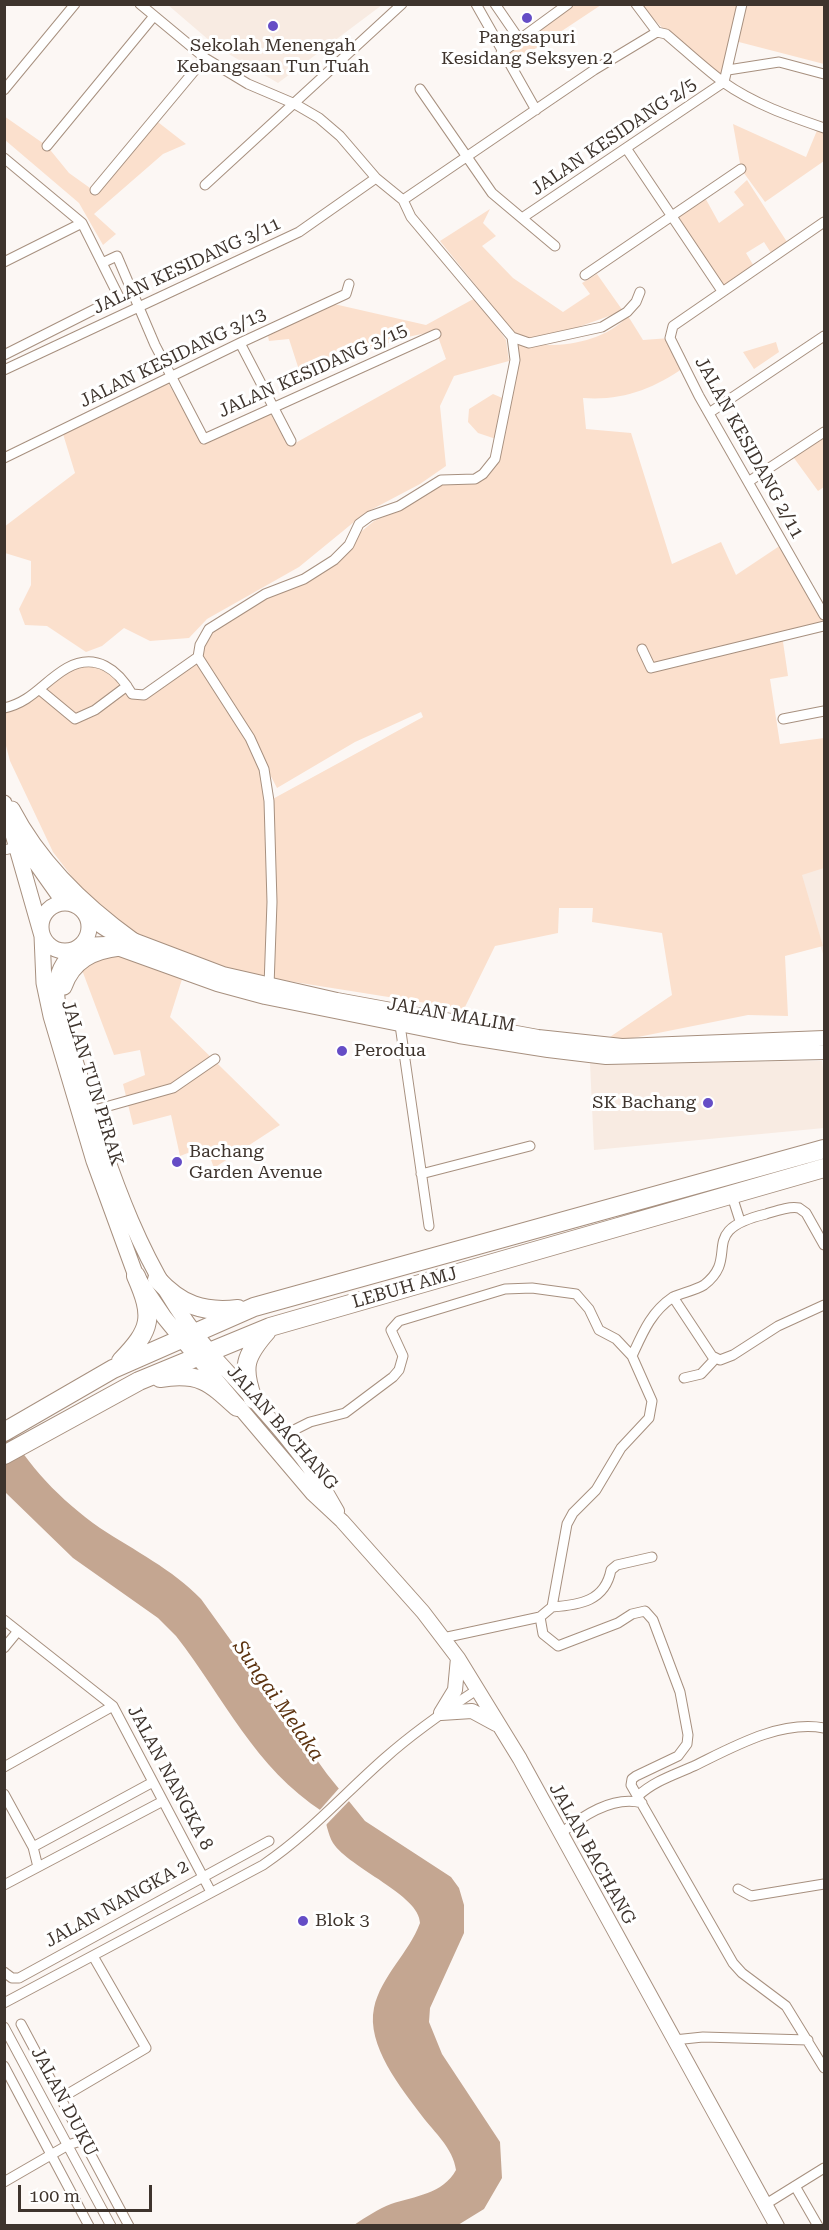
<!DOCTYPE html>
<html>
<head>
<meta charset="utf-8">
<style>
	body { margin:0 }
	#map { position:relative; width:829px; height:2230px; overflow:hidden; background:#fcf7f4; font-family:"Roboto Serif",serif }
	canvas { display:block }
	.frame { position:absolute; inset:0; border:6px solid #3e342d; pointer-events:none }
	.scale { position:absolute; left:18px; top:2185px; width:134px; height:27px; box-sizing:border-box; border:3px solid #3e342d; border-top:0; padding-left:8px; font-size:18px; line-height:21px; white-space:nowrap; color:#3e342d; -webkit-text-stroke:4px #fff; paint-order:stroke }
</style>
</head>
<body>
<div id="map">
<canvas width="829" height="2230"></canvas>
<div class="frame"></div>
<div class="scale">100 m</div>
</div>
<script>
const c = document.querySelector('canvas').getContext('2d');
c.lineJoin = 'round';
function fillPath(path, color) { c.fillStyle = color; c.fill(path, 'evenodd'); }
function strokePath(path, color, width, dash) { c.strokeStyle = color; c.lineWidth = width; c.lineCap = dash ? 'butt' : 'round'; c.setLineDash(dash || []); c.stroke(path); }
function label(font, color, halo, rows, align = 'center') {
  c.font = font + ' "Roboto Serif",serif'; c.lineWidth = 6; c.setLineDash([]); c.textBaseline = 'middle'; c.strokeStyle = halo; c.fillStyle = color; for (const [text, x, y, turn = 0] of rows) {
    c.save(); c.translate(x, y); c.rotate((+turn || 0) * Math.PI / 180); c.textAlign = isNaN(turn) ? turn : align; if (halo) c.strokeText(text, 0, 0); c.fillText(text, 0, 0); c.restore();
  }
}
fillPath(new Path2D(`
	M168 5H382L278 83 217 47Z
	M824 866V957L797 874Z
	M822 1061 824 1077V1128L594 1150 590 1063Z`), '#f8ebe2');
fillPath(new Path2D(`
	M568 5H601L521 58 501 53Z
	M640 5H824V64L735 41 724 82 678 44Z
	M4 116 47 146 69 173 90 188 154 119 186 144 163 154 94 214 116 234 103 245 79 203 5 140Z
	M733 124 806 157 818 128 824 131V161L765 202 741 169Z
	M747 180 789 245 773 256 764 242 746 253 755 268 722 291 671 216 703 194 719 223 744 205 734 192Z
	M490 209 483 223 496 236 482 246 513 278 563 312 590 294 582 283 597 274 623 311 531 344C564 348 605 341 628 316L643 340 670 338 685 367C653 389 622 401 583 398L586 429 631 433 672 564 721 542 736 575 784 543 824 615V626L782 635 788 676 770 679 780 744 824 738V868L802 875 823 946 785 956 788 1016 748 1015 598 1045 672 995 662 933 592 922 593 908H559L558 933 495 946 464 1009 269 978 184 973 170 1017 280 1125 214 1168 206 1146 180 1156 171 1115 133 1125 123 1084 145 1075 140 1050 114 1055 79 962 115 933 53 852 10 761 5 742V707L40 690 83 664 115 672 127 686 144 695 198 657 209 629 265 594 304 579 374 521 404 508 447 479H475L495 459 499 440 478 433 468 422 469 409 493 394 507 400 512 337 519 339 440 241ZM421 712 423 717 269 801 261 757 277 788 355 742Z
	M477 297 506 340 509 361 454 376 440 406 446 466 420 484 365 513 299 567 207 619 189 638 150 641 124 628 102 646 86 652 47 626 25 625 19 609 31 585V561L5 553 4 527 75 473 63 434 168 383 203 441 270 413 290 446 446 359 436 331 403 338 300 373 289 339 269 341 267 331 334 304 426 325Z
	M776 342 779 352 754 369 743 352Z
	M824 432V487L818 491 791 454Z`), '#fbe0cd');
fillPath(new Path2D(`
	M4 1424C28 1466 60 1500 100 1528 135 1551 172 1569 201 1599L327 1774 365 1821 451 1877 459 1888 464 1905V1933L430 2008 429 2022 442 2054 500 2142 502 2178 484 2209 458 2225H354C366 2217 378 2209 391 2204 415 2196 443 2194 456 2170 453 2148 434 2132 422 2116 401 2088 366 2045 374 2008 381 1976 409 1953 420 1923 420 1895 349 1868 333 1843 328 1835 326 1821 323 1812 254 1767 225 1699 176 1636L158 1618 73 1558 5 1492Z`), '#c4a691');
fillPath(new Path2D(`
	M341 1786 351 1799 325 1826 318 1812Z`), '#fcf7f4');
const street = new Path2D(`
	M476 4 536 110
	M495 4 519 39
	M636 4 657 32
	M657 32 666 34C685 50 703 67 723 82 754 104 789 116 824 128
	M501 53 568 4
	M728 70 779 62 824 74
	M420 89 492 193 555 246
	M4 90 75 4
	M47 146 154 16
	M626 148 722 291
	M4 158 82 223 119 297 4 355
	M205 185 402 4
	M95 190 205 58
	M403 200 594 70 657 32
	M522 218 724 82 742 4
	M824 222 673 326 670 338 699 396 824 615
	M4 262 82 223
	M102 263 117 256 155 345 204 439 436 334
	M585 275 741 169
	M512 337 529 343 602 327 627 312 636 302 640 292
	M240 343 291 441
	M4 370 299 232 376 178
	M709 413 824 336
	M4 458 240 343 346 294 349 284
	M748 482 824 432
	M642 649 651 668 824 626
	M198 657 250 738 264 769 269 801 272 902 269 986
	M40 690 75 719 95 710 127 686
	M4 708C32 702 44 681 67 668 96 652 118 670 132 694L144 695 198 657 200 645 209 629 265 594 304 579 334 560 349 545 359 524 370 516 399 506 441 480 475 479 483 474 495 459 515 360 512 337 411 217 403 200 376 178 340 136 319 118 295 104 248 84 205 58 140 4
	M783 719 824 711
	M4 850 17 847
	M400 1025 429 1226
	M91 1111 173 1088 215 1059
	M421 1174 530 1146
	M732 1196 740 1221
	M673 1297C682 1293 696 1290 704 1285 742 1256 695 1231 766 1214 776 1211 789 1206 799 1208L806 1213 824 1245
	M684 1378 701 1374 715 1359
	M282 1436 310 1422 345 1413 393 1377 399 1370 403 1356 391 1330 399 1321 505 1289 532 1288 576 1294 589 1309 599 1330 616 1339 632 1356
	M552 1607C580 1605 605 1601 611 1570L617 1565 652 1557
	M540 1617 543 1634 558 1646 618 1623 632 1614 645 1611 653 1620 680 1692 688 1735 687 1744 678 1756 636 1776 632 1779 631 1785 733 1963 742 1973 786 2006 824 2068
	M4 1620 113 1706 211 1892
	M443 1638 540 1617 552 1607 567 1524 573 1513 596 1490 621 1448 649 1418 652 1401 632 1356C643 1332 651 1312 673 1297L712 1356 720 1360 733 1355 778 1326 824 1305
	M4 1648 18 1631
	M4 1767 113 1706
	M4 1794 33 1847 38 1867
	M638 1796C654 1781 674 1775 694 1766 733 1747 780 1720 824 1728
	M560 1834C582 1816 613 1795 642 1803
	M33 1847 153 1782
	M4 1885 163 1801
	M738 1889 751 1896 824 1884
	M4 1972 12 1978H19L269 1841
	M4 2003 263 1865C309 1834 344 1794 385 1758 414 1732 446 1710 478 1689
	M21 2024 129 2226
	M4 2027 111 2226
	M674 2040 703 2037 808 2040
	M4 2066 89 2226
	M61 2098 146 2048 93 1956
	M4 2182 68 2145 84 2140
	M795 2186 818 2226
	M766 2204 824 2168`);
const secondary = new Path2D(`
	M87 917 107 930 223 974 337 1000 538 1037 622 1046 824 1038
	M82 945 106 944 217 984 265 997 459 1036 548 1050 606 1057 824 1052
	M209 1351C254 1401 305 1452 337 1511
	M196 1356 313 1494 342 1521 423 1612 458 1658 520 1759 777 2226
	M441 1713 472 1711 496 1724
	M441 1713 455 1690 458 1658`);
const primary = new Path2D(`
	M4 803 42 936 44 983 51 1016 94 1161 136 1276 164 1317 196 1356
	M12 809C40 863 85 906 134 941
	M24 846 58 894 69 903
	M41 927a24 24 0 1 1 48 0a24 24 0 1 1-48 0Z
	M77 948C67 958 58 968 57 983 54 1010 69 1041 77 1067 109 1168 140 1270 209 1351
	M64 987C73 961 93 951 120 948`);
const highway = new Path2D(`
	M157 1279C181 1305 203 1313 238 1309
	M121 1361C152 1329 154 1317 136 1276
	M160 1378C199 1372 209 1381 237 1407
	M253 1399C241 1367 245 1356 267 1331
	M4 1432 113 1369 254 1307 824 1149
	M4 1455 139 1381 270 1327 824 1168`);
strokePath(street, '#a7907f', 11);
strokePath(secondary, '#a7907f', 16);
strokePath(primary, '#a7907f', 17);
strokePath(highway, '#a7907f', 20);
strokePath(street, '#fff', 9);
strokePath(secondary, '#fff', 14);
strokePath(primary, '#fff', 15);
strokePath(highway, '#fff', 18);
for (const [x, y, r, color] of [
	[527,18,6,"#654dc6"],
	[273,26,6,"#654dc6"],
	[342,1051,6,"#654dc6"],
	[708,1103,6,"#654dc6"],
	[177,1162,6,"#654dc6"],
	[303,1921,6,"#654dc6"]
]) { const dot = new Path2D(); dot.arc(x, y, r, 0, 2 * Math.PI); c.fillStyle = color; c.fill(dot); strokePath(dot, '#fff', 2); }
label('18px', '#3e342d', '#fff', [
	["Pangsapuri",527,38,"center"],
	["Kesidang Seksyen 2",527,59,"center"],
	["Sekolah Menengah",273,46,"center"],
	["Kebangsaan Tun Tuah",273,67,"center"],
	["Perodua",354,1051],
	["SK Bachang",696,1103,"right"],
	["Bachang",189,1152],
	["Garden Avenue",189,1173],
	["Blok 3",315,1921]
], 'left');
label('18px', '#3e342d', '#fff', [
	["JALAN KESIDANG 2/5",614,137,-34],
	["JALAN KESIDANG 3/11",187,266,-25],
	["JALAN KESIDANG 3/13",173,358,-26],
	["JALAN KESIDANG 3/15",313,371,-24],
	["JALAN KESIDANG 2/11",749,448,61],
	["JALAN MALIM",451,1015,10],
	["JALAN TUN PERAK",92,1083,73],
	["LEBUH AMJ",405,1288,-16],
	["JALAN BACHANG",282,1428,49],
	["JALAN NANGKA 8",170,1778,62],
	["JALAN BACHANG",592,1854,61],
	["JALAN NANGKA 2",117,1904,-29],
	["JALAN DUKU",64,2102,62]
]);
label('italic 20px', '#5d3411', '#fff', [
	["Sungai Melaka",278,1701,55]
]);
</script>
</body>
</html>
